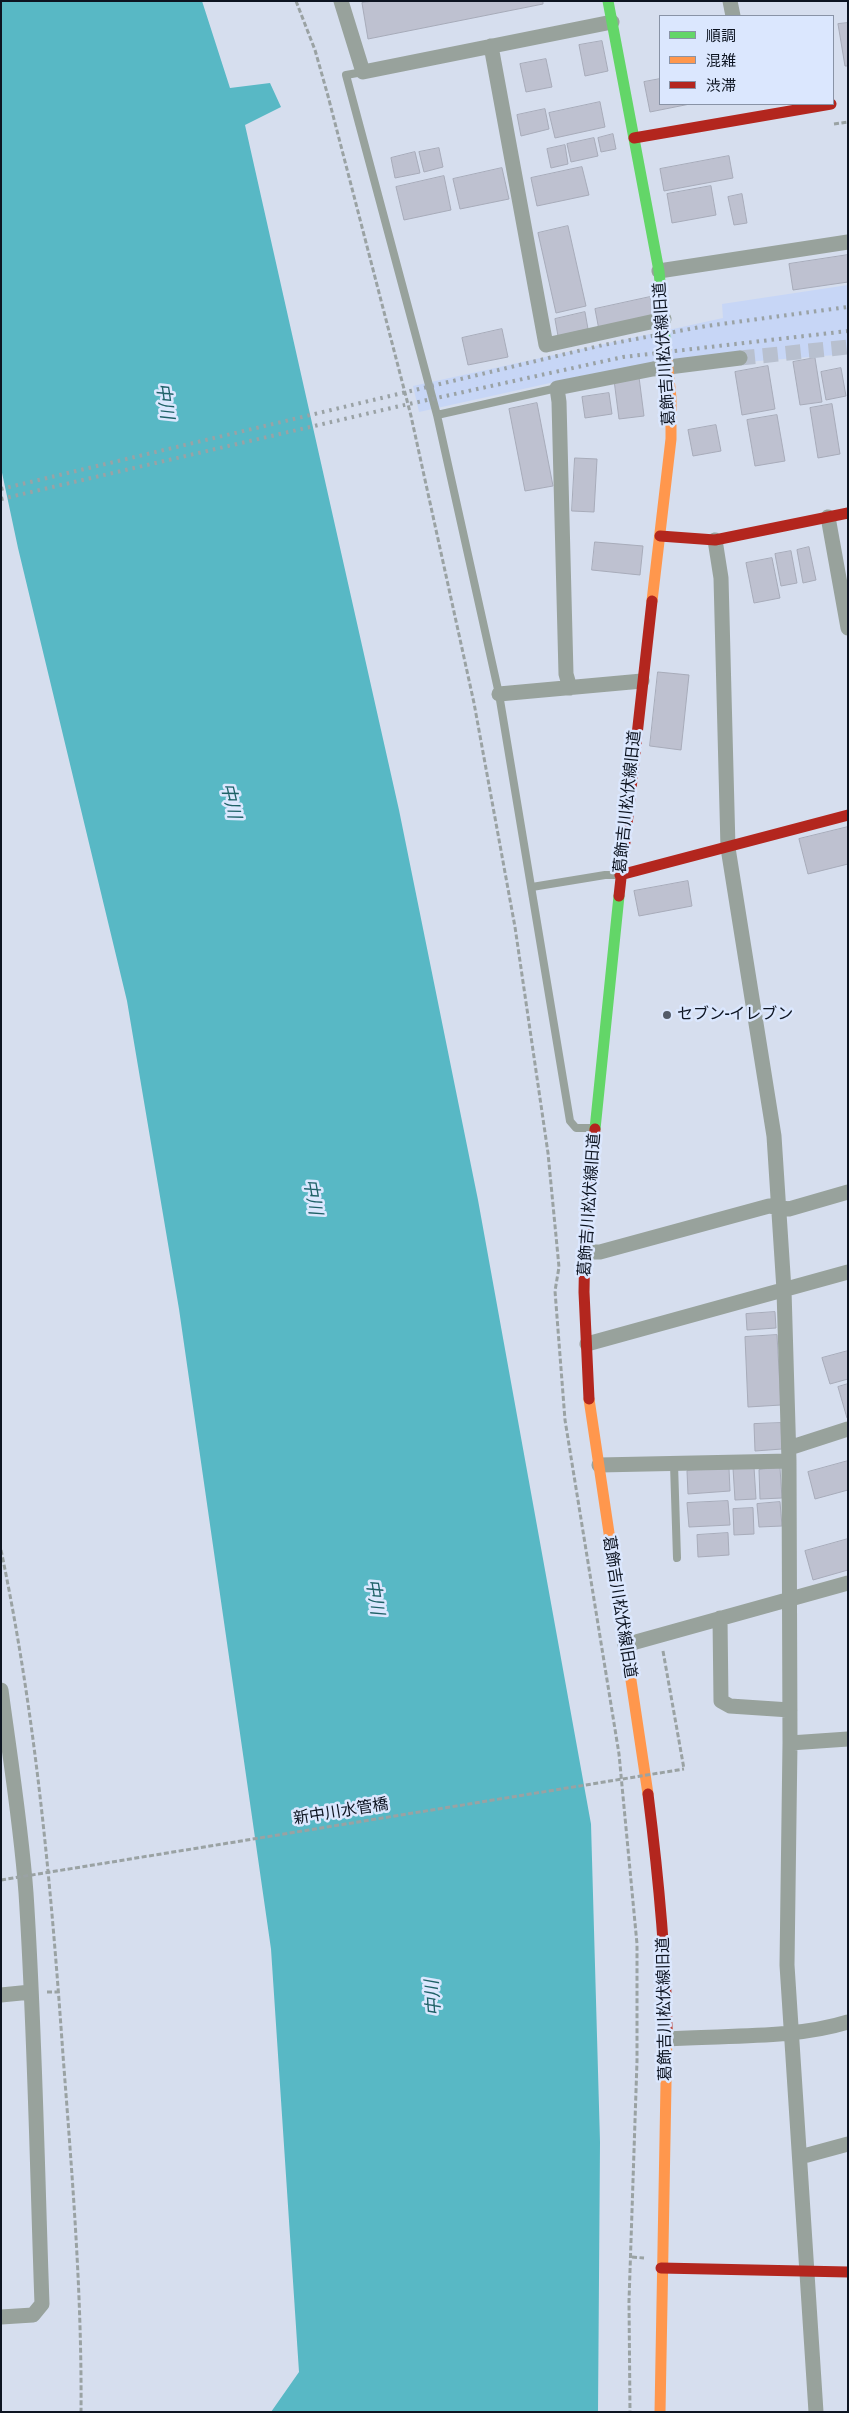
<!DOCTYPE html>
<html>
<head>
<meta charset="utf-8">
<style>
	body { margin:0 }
	#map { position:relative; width:849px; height:2413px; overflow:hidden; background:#d6deee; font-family:"Archivo Narrow","Noto Sans JP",sans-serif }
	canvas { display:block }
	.frame { position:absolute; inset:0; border:2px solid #0d1421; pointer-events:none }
	.legend { position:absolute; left:659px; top:15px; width:175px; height:90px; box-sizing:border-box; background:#dbe7fe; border:1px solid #8993a6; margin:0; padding:6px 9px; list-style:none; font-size:15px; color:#0d1421 }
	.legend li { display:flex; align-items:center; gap:10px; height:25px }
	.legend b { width:25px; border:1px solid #8993a6 }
</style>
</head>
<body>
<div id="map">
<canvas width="849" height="2413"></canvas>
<div class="frame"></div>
<ul class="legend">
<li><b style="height:6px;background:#63d668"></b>順調</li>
<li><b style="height:6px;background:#ff974d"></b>混雑</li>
<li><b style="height:6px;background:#b3261e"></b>渋滞</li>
</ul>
</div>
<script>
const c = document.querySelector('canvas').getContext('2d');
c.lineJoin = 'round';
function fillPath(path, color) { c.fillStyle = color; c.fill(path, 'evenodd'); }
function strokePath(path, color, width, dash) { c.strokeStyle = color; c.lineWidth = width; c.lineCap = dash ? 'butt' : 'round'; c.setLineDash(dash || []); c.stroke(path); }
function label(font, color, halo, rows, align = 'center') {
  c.font = font + ' "Archivo Narrow","Noto Sans JP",sans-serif'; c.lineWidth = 5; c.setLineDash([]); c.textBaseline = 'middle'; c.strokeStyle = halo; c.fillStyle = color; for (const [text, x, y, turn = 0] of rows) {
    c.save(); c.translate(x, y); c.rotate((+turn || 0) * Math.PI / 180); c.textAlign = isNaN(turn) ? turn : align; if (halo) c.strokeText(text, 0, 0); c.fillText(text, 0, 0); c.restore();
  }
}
fillPath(new Path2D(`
	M848 285V354L591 374 419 412 413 386 723 318 722 304Z`), '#c7d6f6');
fillPath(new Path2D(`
	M1 1H202L230 88 270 83 281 107 245 125 399 810 478 1200 591 1824 600 2142 598 2412H271L299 2372 271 1949 179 1309 127 1001 18 548 1 468Z`), '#58b8c5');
const building = new Path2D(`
	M373 1H543V4L368 39 362 3Z
	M848 23V66H845L838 24Z
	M602 41 608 71 585 76 579 45Z
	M546 59 552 87 526 92 520 64Z
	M660 79V104H690L650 112 644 82Z
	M600 102 605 127 555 138 549 113Z
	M545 109 549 129 521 136 517 115Z
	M613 134 616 149 601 152 598 138Z
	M594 138 598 156 571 162 567 144Z
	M565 145 568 164 551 168 547 149Z
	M439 148 443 167 424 172 419 152Z
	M415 152 420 173 395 178 391 158Z
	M729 156 733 178 664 191 660 169Z
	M582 167 589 195 537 206 531 178Z
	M502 168 509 199 460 209 453 179Z
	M444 176 451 210 404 220 396 187Z
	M711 186 716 215 672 223 667 194Z
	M742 194 747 223 734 225 728 197Z
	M568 226 586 306 556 313 538 233Z
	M848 255V282L793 290 789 264Z
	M650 297 655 318 599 330 595 309Z
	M585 312 588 329 558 336 555 319Z
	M502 329 508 357 468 365 462 338Z
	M815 358 822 402 800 405 793 362Z
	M768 366 775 409 742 415 735 372Z
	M841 368 846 396 826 400 821 372Z
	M639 377 644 416 619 419 614 380Z
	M609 393 612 414 585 418 582 397Z
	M537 403 553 486 525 491 509 409Z
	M832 404 840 454 818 458 810 408Z
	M777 415 785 461 755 466 747 420Z
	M716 425 721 451 693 456 688 430Z
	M575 458 597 459 594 512 572 511Z
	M595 542 643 546 640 575 592 570Z
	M809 547 816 580 803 583 797 550Z
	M791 551 797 583 781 586 775 554Z
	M772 558 780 598 754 603 746 563Z
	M658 672 689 675 681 750 650 746Z
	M848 827V864L808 874 799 839Z
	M688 881 692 906 639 916 634 891Z
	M775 1312 776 1328 747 1330 746 1314Z
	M777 1335 781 1405 748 1407 745 1337Z
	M848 1351V1379L830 1384 822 1358Z
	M848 1384V1417L847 1418 838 1387Z
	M781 1423 782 1449 755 1451 754 1424Z
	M848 1461V1490L815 1499 808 1472Z
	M754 1467 756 1499 735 1500 733 1468Z
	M729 1468 730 1491 688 1494 687 1471Z
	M780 1468 782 1498 760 1499 759 1470Z
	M728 1501 730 1525 689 1527 687 1503Z
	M780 1502 782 1526 759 1527 757 1504Z
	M753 1508 754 1534 734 1535 733 1509Z
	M728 1533 729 1555 698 1557 697 1535Z
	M848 1539V1570L813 1580 805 1551Z`);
fillPath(building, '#bec1d0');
strokePath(building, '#a7abb9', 1);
strokePath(new Path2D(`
	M740 358 848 347`), '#b8c0cf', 15, [15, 8]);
strokePath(new Path2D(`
	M296 1 315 50 328 96 411 416 474 703 515 927 548 1153 559 1267 555 1291 565 1420 619 1754 637 1944V2061L629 2301 630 2412
	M834 124 848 122
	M1 1550C36 1717 51 1885 63 2055 72 2174 82 2292 81 2412
	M663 1651 684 1769
	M47 1992H58
	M632 2257 644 2258`), '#9aa2a3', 3, [5, 2.5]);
strokePath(new Path2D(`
	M363 72 346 75 437 415 499 694 570 1121 576 1128H595
	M437 415 557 388
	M532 887 605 875H619
	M674 1464 677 1558`), '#98a29c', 8);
strokePath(new Path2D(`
	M341 1 363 72 612 22
	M730 1 733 16
	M491 46 546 345 664 319
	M659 271 848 242
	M828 517 848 628
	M715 540 721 578 728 848 774 1136 784 1290 789 1461 790 1743 787 1965 816 2412
	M570 688 566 674 559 402 557 388 653 369 740 358
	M499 694 642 681
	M585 1252H600L769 1206 789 1209 848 1192
	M587 1344 848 1272
	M789 1448 848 1429
	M599 1465 789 1461
	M720 1618 721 1701 730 1706 790 1710
	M625 1645 848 1583
	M1 1690C10 1757 21 1825 26 1893 35 2030 37 2167 42 2304L33 2315 1 2317
	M790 1743 848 1739
	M1 1995 31 1992
	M667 2039C725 2035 794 2039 848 2022
	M800 2157 848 2144`), '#98a29c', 15);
strokePath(new Path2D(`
	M608 1 659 271 666 350
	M595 1129 619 896`), '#63d668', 11);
strokePath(new Path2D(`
	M652 601 671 439V398L666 350
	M589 1399 648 1794
	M660 2412 667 2029`), '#ff974d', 11);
strokePath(new Path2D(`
	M634 138 831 104
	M660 536 715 540 848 513
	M620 875 848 815
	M619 896 652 601
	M589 1399 584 1292 585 1237 595 1129
	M648 1794C658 1873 666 1950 667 2029
	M661 2268 848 2272`), '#b3261e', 11);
strokePath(new Path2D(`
	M1 489 603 345 706 326 848 307
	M1 499 400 406 623 357 848 331`), '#9aa2a5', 4, [2.5, 5]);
strokePath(new Path2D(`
	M1 1880 684 1769`), '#9aa2a3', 3, [5, 2.5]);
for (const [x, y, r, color] of [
	[667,1015,5,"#535b69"]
]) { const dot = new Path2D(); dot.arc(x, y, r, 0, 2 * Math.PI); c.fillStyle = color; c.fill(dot); strokePath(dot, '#dbe7fe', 2); }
label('16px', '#0d1421', '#dbe7fe', [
	["葛飾吉川松伏線旧道",665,354,-94],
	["葛飾吉川松伏線旧道",628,802,-84],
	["葛飾吉川松伏線旧道",590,1205,-86],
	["葛飾吉川松伏線旧道",619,1607,81],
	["新中川水管橋",341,1812,-9],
	["葛飾吉川松伏線旧道",665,2009,-91]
]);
label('16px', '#0d1421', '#dbe7fe', [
	["セブン-イレブン",677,1015]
], 'left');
label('italic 18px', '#1e6167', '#dbe7fe', [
	["中川",164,401,82],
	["中川",230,801,77],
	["中川",312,1197,80],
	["中川",374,1597,81],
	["中川",434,1998,-94]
]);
</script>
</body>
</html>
